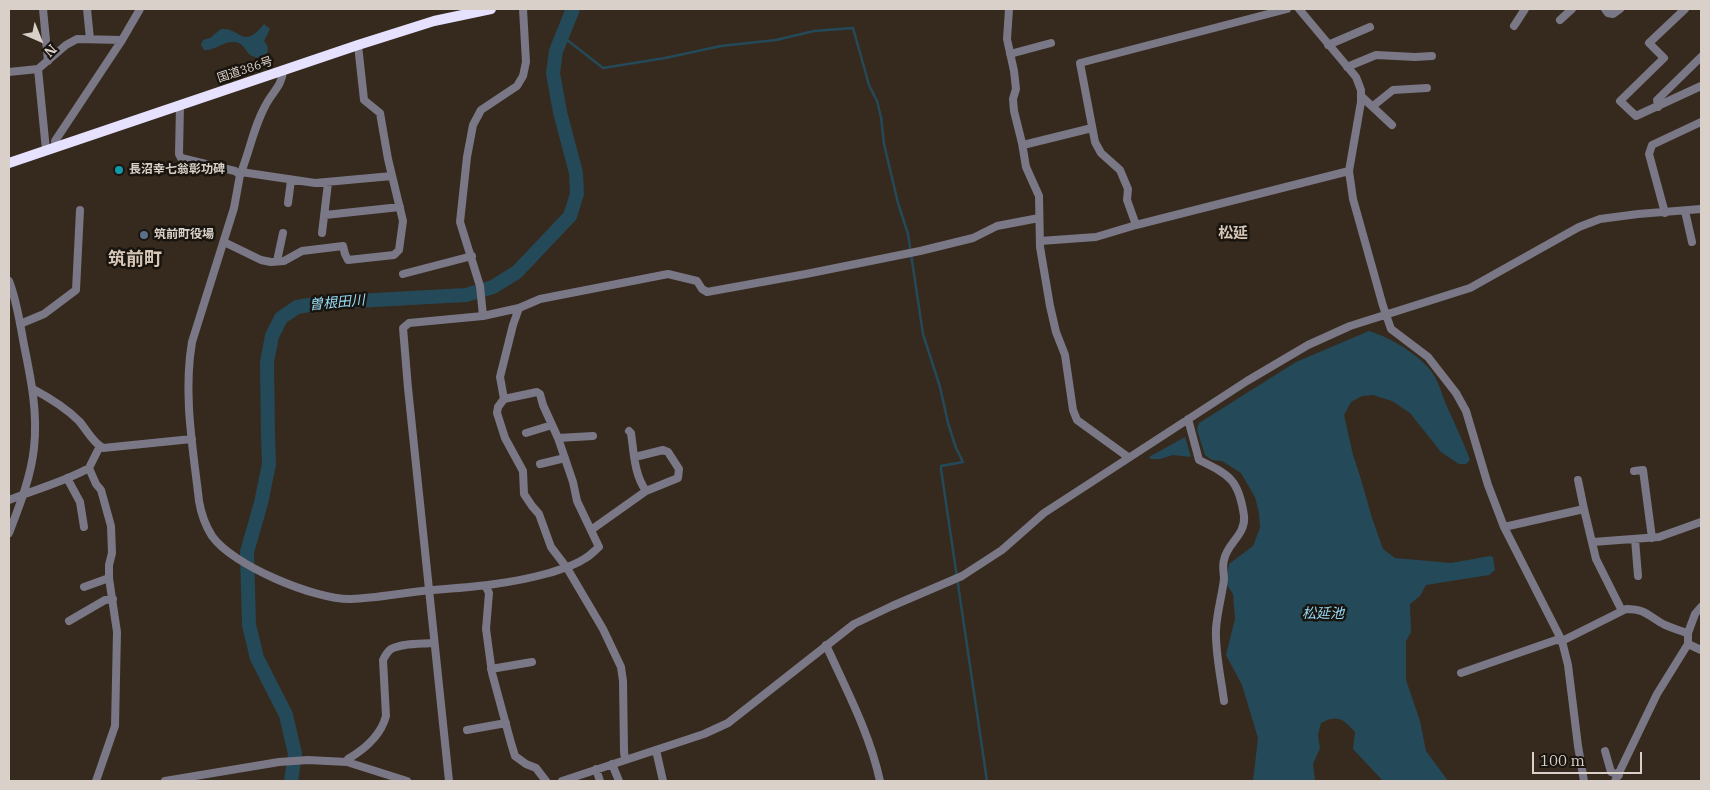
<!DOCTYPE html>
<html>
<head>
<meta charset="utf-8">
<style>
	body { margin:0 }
	#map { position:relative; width:1710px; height:790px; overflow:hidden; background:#362a1e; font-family:"IBM Plex Serif",serif }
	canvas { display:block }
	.frame { position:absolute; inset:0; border:10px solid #d9d1c9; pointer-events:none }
	.north { position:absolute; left:15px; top:15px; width:50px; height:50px; -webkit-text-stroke:4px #19140e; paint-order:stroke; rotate:136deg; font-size:14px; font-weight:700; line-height:20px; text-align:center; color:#d9d1c9 }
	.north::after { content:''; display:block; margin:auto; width:18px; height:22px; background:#d9d1c9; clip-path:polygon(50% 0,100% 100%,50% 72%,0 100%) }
	.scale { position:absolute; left:1532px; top:752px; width:110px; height:22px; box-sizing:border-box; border:2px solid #d9d1c9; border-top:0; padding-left:6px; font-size:15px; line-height:18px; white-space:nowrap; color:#d9d1c9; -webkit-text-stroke:4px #19140e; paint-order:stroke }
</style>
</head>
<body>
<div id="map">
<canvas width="1710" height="790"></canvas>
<div class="frame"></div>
<div class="north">N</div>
<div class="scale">100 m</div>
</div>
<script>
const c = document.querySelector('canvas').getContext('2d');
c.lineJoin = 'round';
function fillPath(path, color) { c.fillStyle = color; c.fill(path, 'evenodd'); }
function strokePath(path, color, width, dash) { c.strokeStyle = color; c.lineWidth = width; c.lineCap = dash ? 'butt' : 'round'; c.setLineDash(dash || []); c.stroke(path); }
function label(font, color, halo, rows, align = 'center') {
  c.font = font + ' "IBM Plex Serif","Noto Sans JP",serif'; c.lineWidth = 5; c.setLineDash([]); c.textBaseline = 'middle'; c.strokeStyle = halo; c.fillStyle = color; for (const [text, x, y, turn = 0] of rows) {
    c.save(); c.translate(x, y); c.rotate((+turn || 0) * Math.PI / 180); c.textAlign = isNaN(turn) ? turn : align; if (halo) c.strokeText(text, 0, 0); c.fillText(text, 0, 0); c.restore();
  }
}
fillPath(new Path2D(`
	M264 24 270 29 264 41C274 52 263 62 252 56 245 52 244 42 234 42 223 41 215 51 204 50L201 45 203 40 210 38 221 29C241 27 242 51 264 24Z
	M1369 331C1390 337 1424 357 1435 377 1441 388 1444 402 1450 413 1457 429 1464 443 1470 460L1466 464H1459L1441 452 1410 413 1392 401 1373 395 1362 396 1351 402 1344 415 1353 455 1360 476 1372 518 1383 549 1395 558 1451 563 1490 556 1493 557 1495 570 1489 575 1426 585 1420 596 1410 604 1411 632 1406 641V680L1420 721 1426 751 1448 781H1383L1353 749 1355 732C1343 719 1338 714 1321 723L1318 735 1320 748 1313 764 1315 781H1253L1258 738 1242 685 1226 655 1235 619 1233 594 1226 584 1229 564 1253 546 1260 528 1259 513 1255 497 1241 473 1222 461 1212 460 1205 455 1197 430 1199 423 1296 362Z
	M1185 437 1191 457 1173 455 1160 459H1151L1149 457Z`), '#244a59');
strokePath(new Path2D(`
	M562 36 603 68 665 58 721 46 776 40 814 31 853 28 869 85 877 101 881 117 884 144 898 203 908 234 923 334 940 387 948 423 956 448 963 462 941 466V469L987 781`), '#244a59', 2.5);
strokePath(new Path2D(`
	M291 781 295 754 286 715 257 658 249 625 247 552 261 503 269 464 268 436 267 362 272 336 281 318 297 307 320 303 466 295 493 287 517 272 570 216 577 194 576 173 560 112 553 73 556 51 573 9`), '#244a59', 14);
strokePath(new Path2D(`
	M43 9 48 61
	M87 9 90 39
	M1009 9 1007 39 1014 71 1016 89 1013 99 1014 111 1022 143 1026 167 1039 196 1040 247 1050 306 1056 332 1065 355 1073 410 1077 420 1128 457
	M1287 9 1080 63 1095 142 1101 153 1120 170 1128 189 1127 200 1136 225 1349 171
	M1299 9 1356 77 1361 90V102L1349 171 1353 199 1383 306 1391 329 1428 357 1456 393 1466 411 1488 485 1504 527 1562 641 1568 665 1578 746 1584 781
	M1605 9 1608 13 1613 14 1620 9
	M1685 9 1649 43 1664 58 1620 101 1636 116 1701 86
	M1560 20 1572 9
	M1514 26 1525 9
	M1328 45 1370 27
	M1010 54 1051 43
	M1347 67 1376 55 1415 57 1432 56
	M38 69 46 150
	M9 72 38 69 66 45 77 39 122 40
	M1361 96 1392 125
	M180 105 179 154 181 158 235 171 240 175 234 208 192 342C183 395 193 448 199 501 201 513 205 525 212 536 232 565 315 600 351 599 378 598 406 592 433 590 473 587 510 584 549 573 561 569 574 566 584 559 590 556 594 551 599 547L577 501 573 482 558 438 543 405 540 394 537 392 504 399 500 377 513 325 519 308
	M1373 106 1393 90 1427 88
	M1658 107 1657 100 1701 57
	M1023 145 1092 128
	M56 146 55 141 122 40 140 9
	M241 172 315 183 392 176
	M240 175C250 151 254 124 268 101 274 91 283 83 283 70
	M288 203 291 180
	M1685 211 1692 242
	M1665 213 1649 154 1652 145 1701 122
	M325 215 400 207
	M322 233 328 183
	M1040 241 1096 237 1136 225
	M224 242 261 260 271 262 284 261 302 251 343 246 345 254 348 260 394 255 399 250 403 221 388 159 380 113 364 100 358 45
	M277 261 283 233
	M403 274 472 256
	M9 281C17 301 20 324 24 345 31 379 38 413 34 448 31 477 19 507 9 533
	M483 316 480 286 460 222 467 157 473 125 481 110 517 86 523 76 526 62 523 9
	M20 324 44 314 76 290 80 210
	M33 389C48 397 66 408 79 421 87 430 92 442 103 448L192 439
	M504 399 498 407 497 413 505 438 523 471 524 494 532 506 539 514 551 547 567 568 603 629 621 667 623 681 624 752 625 759
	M1188 419 1199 460C1230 475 1239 480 1244 516 1246 535 1227 543 1224 560 1222 566 1224 573 1224 579 1222 596 1217 612 1216 629 1215 652 1221 678 1224 701
	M629 431 631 433C634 453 634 474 646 491
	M526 433 552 425
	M558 438 593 436
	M540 464 565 458
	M1634 471 1643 470 1652 538
	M67 478 80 502 84 527
	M1578 480 1584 509
	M9 500C36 489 64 482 89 468
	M1504 527 1584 509 1596 559 1622 611
	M591 530 646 491 678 478 679 469 668 452 663 450 635 457
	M1635 539 1638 576
	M1593 542 1659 537 1701 522
	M84 587 109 578
	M486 587 489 593 486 629 492 673 511 743 515 756 526 764 536 768 546 781
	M69 621 105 600 113 599
	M1688 644 1701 650
	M826 645C846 689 870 734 880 781
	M491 669 532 662
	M1461 673 1556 640 1562 641 1626 609C1647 609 1649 617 1665 625 1673 628 1680 631 1688 633
	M467 730 506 723
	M656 750 663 781
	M1605 751 1611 772 1619 775
	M347 762 348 759C365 749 381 735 386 716L383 660C385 656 387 652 391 649 402 643 421 644 433 643
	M612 764 619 781
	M596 769 600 781
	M96 781 115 726 117 632 109 578V565L112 553 111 526 101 490 96 484 89 468 100 446
	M165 781 279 762 308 760 347 762 407 781
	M449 781 408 388 403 328 409 323 483 316 519 308 540 299 668 274 697 281 702 289 707 292 806 274 920 251 973 238 997 226 1039 218
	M562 781 704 734 728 723 854 624 892 606 962 576 1002 550 1044 513 1247 381 1308 345 1350 326 1470 288 1579 227 1600 219 1638 214 1701 209
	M1615 781 1657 694 1688 644V633L1695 614 1701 607`), '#7a7786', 8);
strokePath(new Path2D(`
	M9 163 358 45 434 21 491 9`), '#e6e1fe', 10);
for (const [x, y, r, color] of [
	[119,170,5,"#0f9aa8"],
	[144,235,5,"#5c6f8a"]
]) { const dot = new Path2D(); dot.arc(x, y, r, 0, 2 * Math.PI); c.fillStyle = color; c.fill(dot); strokePath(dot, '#19140e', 2); }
label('12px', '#d9d1c9', '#19140e', [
	["国道386号",245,70,-18]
]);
label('bold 12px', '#d9d1c9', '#19140e', [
	["長沼幸七翁彰功碑",129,170],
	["筑前町役場",154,235]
], 'left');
label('italic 14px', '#95daf7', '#19140e', [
	["曽根田川",337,303,-5],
	["松延池",1323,614]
]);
label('bold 15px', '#d6c6b7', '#19140e', [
	["松延",1233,234]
]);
label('bold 18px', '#d6c6b7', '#19140e', [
	["筑前町",135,260]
]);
</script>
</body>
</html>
